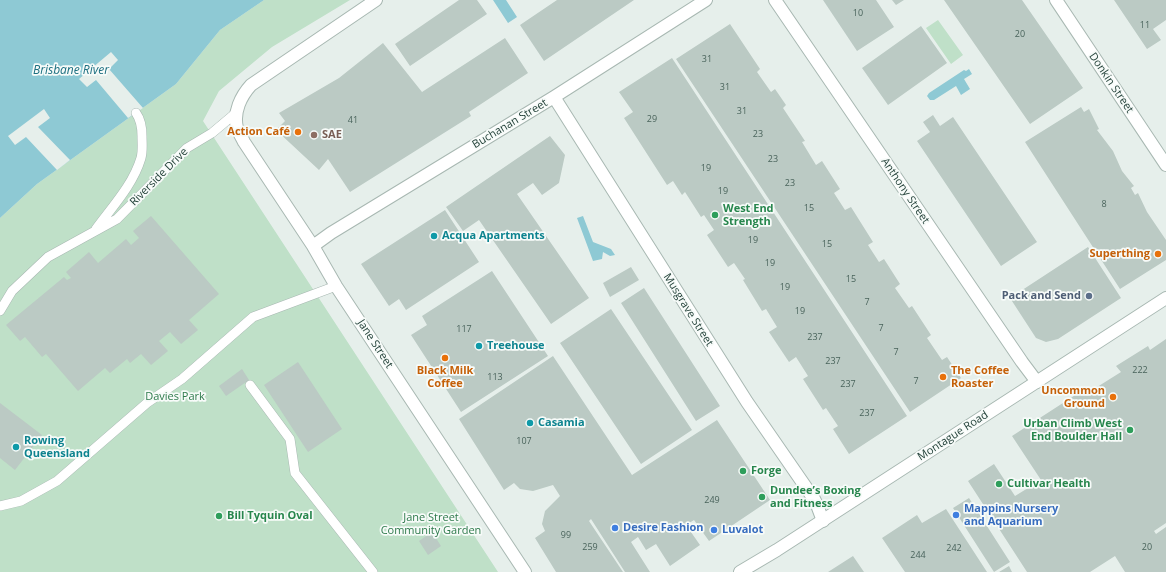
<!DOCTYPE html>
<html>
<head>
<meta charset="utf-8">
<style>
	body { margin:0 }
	canvas { display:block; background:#e6efeb }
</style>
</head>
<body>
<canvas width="1166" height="572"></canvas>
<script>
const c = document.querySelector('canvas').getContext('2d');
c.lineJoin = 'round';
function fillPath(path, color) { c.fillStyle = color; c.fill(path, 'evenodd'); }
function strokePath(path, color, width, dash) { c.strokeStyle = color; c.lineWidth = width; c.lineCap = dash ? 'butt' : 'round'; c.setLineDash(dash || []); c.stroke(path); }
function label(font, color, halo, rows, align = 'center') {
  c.font = font + ' "Open Sans",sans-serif'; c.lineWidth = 3.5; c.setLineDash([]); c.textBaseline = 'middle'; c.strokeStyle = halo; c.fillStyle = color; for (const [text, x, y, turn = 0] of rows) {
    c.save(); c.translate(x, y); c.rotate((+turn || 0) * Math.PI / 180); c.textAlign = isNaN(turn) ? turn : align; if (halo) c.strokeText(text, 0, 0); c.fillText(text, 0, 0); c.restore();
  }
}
fillPath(new Path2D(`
	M264 0H350L272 47 219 91 203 121 498 572H0V218L37 184 176 84 220 30Z
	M938 20 963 55 951 64 926 28Z`), '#bfe0c8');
fillPath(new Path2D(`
	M0 0H264L220 30 176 84 37 184 0 218Z
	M493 0H506L517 17 508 23Z
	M969 69 972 74 964 79 970 89 961 95 956 86 934 100H930L927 96 929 93 964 70 966 71Z
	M583 216 593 242 611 249 615 255 610 256 603 252 602 259 593 261 577 218Z`), '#8ec9d4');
fillPath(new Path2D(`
	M111 52 118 60 109 69 143 108 128 118 96 80 87 87 79 79Z
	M44 109 50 118 38 127 70 160 57 170 26 137 15 145 8 136Z`), '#e6efeb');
fillPath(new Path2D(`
	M459 0H477L487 14 410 66 395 44Z
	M557 0H634L544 61 520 25Z
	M823 0H876L894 27 857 51Z
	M892 0H904L896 5Z
	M944 0H1022L1083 88 1030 124Z
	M1114 0H1166V20L1153 29 1161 40 1147 49Z
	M730 24 760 69 757 72 771 92 775 89 786 105 783 108 805 141 802 142 816 165 822 161 840 189 834 193 845 210 851 207 873 242 868 245 879 262 884 259 900 284 895 288 909 308 912 306 931 335 927 338 942 360 947 357 961 378 910 412 676 59Z
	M921 26 947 63 888 105 862 68Z
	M505 38 528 73 469 112 471 116 350 192 328 159 319 170 276 130 285 121 279 113 339 78 383 43 422 92Z
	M672 58 907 416 849 454 833 429 838 426 826 408 823 410 803 379 808 376 796 357 789 362 769 332 777 327 766 309 762 311 743 280 745 279 734 263 728 267 707 235 714 230 704 215 701 217 685 192 682 195 673 181 667 185 624 118 633 112 619 92Z
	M1081 107 1084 112 1089 109 1099 129 1097 130 1113 151 1122 171 1134 186 1131 188 1135 195 1138 193 1147 212 1166 240V260L1120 289 1025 142Z
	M933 115 940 126 953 117 1037 242 1001 266 917 141 930 132 923 122Z
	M550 136 565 155 559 183 542 195 533 183 517 194 589 298 551 324 479 220 463 231 446 207Z
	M445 210 479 262 406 310 399 299 389 306 361 264Z
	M151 216 219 294 189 320 198 330 181 344 170 332 159 341 168 351 151 365 141 354 130 363 127 359 110 373 105 368 78 391 46 354 42 357 25 337 20 341 6 325 64 277 67 280 71 278 66 272 89 252 98 263 126 239 131 245 139 238 133 231Z
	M1088 247 1121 298 1058 339 1046 342 1036 338 1010 298Z
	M631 267 639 280 610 297 603 283Z
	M492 271 548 356 461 412 411 335 427 325 422 316Z
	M644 288 720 406 696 421 621 303Z
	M611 309 692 430 641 464 560 343Z
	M1166 339V523L1154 531 1156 534 1166 527V572H1125L1115 556 1090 572H1027L968 481 994 464 1015 496 1041 480 1012 436 1083 390 1086 394 1121 372 1116 366 1148 346 1150 350Z
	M553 356 632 475 717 420 770 500 709 541 694 520 686 525 700 545 670 566 656 544 646 550 638 537 631 542 650 572H625L591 519 589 521 623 572H556L535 538 545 531 542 524 545 511 560 496 553 485 533 491 520 489 514 483 504 490 459 419Z
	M298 362 342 429 308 452 264 385Z
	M242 369 249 380 226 396 219 386Z
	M0 403 42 435 15 470 0 458Z
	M969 498 1010 562 994 572 953 508Z
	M946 509 987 572H905L882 538 917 515 922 523Z
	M432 532 441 546 428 555 419 541Z
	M853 556 864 572H828Z
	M1009 566 1012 572H999Z`), '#bbcac4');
const service = new Path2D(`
	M96 229C112 207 133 185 141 158 143 151 142 143 142 136 142 128 141 120 136 113
	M0 311 12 291 48 257 117 219 187 148 212 133 237 112
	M250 385 290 439 295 473 373 572
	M0 506 21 501 57 481 147 403 182 379 253 317 336 286`);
const minor = new Path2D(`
	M376 0 251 85C241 96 233 112 237 128 239 133 242 138 244 142L313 246 336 286 525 572
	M775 0 1022 362 1037 382
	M1056 0 1166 165
	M554 97 747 402 814 499 817 505 823 521
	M313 246 331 233 554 97 706 0`);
const tertiary = new Path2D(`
	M740 572 777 550 1166 298`);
strokePath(service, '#a8b8b2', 10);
strokePath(minor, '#a8b8b2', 14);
strokePath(tertiary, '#a8b8b2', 14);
strokePath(service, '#fff', 9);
strokePath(minor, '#fff', 12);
strokePath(tertiary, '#fff', 12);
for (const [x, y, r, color] of [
	[298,132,4,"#e8710a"],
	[314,135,4,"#8d6e63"],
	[715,215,4,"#2e9e5b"],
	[434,236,4,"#0f9aa8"],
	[1158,254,4,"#e8710a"],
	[1089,296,4,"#5c6f8a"],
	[479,346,4,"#0f9aa8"],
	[445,358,4,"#e8710a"],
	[943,377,4,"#e8710a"],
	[1113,397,4,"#e8710a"],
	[530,423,4,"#0f9aa8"],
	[1130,430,4,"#2e9e5b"],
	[16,447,4,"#0f9aa8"],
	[743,471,4,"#2e9e5b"],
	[999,484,4,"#2e9e5b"],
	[762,497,4,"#2e9e5b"],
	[956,515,4,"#3f7fe0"],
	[219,516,4,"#2e9e5b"],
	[615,528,4,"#3f7fe0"],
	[714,530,4,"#3f7fe0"]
]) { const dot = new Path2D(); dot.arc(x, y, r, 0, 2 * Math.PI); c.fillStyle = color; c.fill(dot); strokePath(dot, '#f7fbf9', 1.5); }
label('9px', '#4a645c', null, [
	["10",858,13],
	["11",1145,25],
	["20",1020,34],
	["31",707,59],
	["31",725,87],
	["31",742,111],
	["29",652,119],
	["41",353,120],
	["23",758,134],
	["23",773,159],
	["19",706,168],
	["23",790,183],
	["19",723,191],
	["8",1104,204],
	["15",809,208],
	["19",753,240],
	["15",827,244],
	["19",770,263],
	["15",851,279],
	["19",785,287],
	["7",867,302],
	["19",800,311],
	["7",881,328],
	["117",464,329],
	["237",815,337],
	["7",896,352],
	["237",833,361],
	["222",1140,370],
	["113",495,377],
	["7",916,381],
	["237",848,384],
	["237",867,413],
	["107",524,441],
	["249",712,500],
	["99",566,535],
	["259",590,547],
	["20",1147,547],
	["242",954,548],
	["244",918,555]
]);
label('11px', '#24423a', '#f7fbf9', [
	["Donkin Street",1111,83,56],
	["Buchanan Street",510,124,-31],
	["Riverside Drive",159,177,-45],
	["Anthony Street",905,191,56],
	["Musgrave Street",688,310,58],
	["Jane Street",375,344,57],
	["Montague Road",953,436,-33]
]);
label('bold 11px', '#c56008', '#f7fbf9', [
	["Action Café",290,132],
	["Superthing",1150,254],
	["Black Milk",445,371,"center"],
	["Coffee",445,384,"center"],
	["The Coffee",951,371,"left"],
	["Roaster",951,384,"left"],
	["Uncommon",1105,391],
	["Ground",1105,404]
], 'right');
label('bold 11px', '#785e54', '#f7fbf9', [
	["SAE",322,135]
], 'left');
label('bold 11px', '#27864d', '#f7fbf9', [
	["West End",723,209],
	["Strength",723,222],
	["Urban Climb West",1122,424,"right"],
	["End Boulder Hall",1122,437,"right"],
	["Forge",751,471],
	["Cultivar Health",1007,484],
	["Dundee’s Boxing",770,491],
	["and Fitness",770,504],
	["Bill Tyquin Oval",227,516]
], 'left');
label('bold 11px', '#0d838f', '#f7fbf9', [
	["Acqua Apartments",442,236],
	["Treehouse",487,346],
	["Casamia",538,423],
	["Rowing",24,441],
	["Queensland",24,454]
], 'left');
label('bold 11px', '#4e5e75', '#f7fbf9', [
	["Pack and Send",1081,296]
], 'right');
label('11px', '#2d7a4b', '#f7fbf9', [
	["Davies Park",175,397],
	["Jane Street",431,518],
	["Community Garden",431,531]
]);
label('bold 11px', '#366cbe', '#f7fbf9', [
	["Mappins Nursery",964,509],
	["and Aquarium",964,522],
	["Desire Fashion",623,528],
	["Luvalot",722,530]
], 'left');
label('italic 12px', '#1c6f80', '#f7fbf9', [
	["Brisbane River",71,71]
]);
</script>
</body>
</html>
